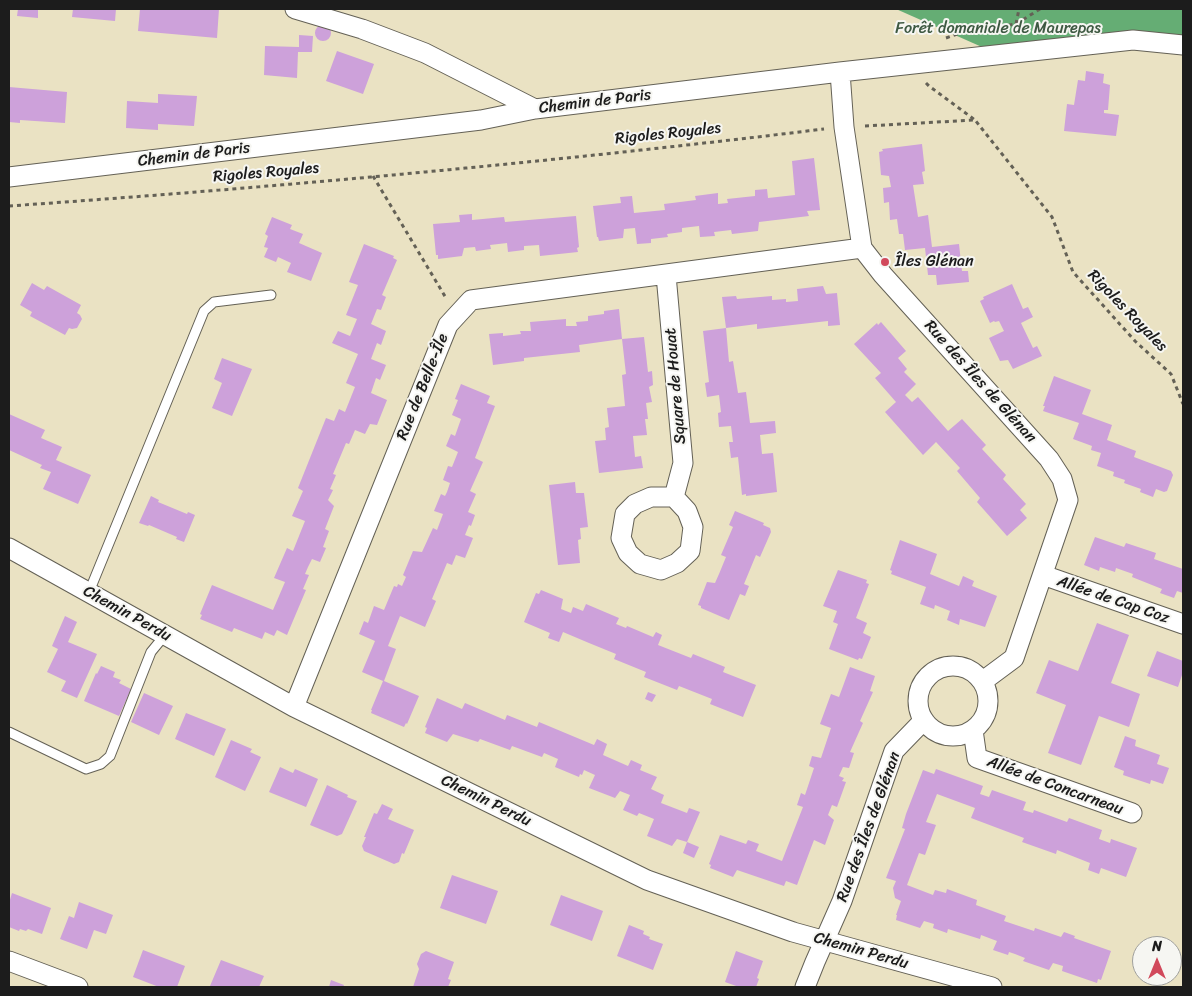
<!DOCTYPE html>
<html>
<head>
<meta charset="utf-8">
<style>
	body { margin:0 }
	#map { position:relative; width:1192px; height:996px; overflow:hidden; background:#eae2c3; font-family:Sriracha,sans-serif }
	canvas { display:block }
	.frame { position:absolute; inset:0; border:10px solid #1c1c1c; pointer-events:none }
	.north { position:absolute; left:1132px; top:936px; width:50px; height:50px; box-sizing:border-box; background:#f6f6f2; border:1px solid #9f9f9c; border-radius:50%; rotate:0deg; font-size:14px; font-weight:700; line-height:20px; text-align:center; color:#1c1c1c }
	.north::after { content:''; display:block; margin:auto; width:18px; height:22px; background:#d1495b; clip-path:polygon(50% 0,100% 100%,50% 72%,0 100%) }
</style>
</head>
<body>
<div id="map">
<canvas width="1192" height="996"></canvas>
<div class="frame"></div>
<div class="north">N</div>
</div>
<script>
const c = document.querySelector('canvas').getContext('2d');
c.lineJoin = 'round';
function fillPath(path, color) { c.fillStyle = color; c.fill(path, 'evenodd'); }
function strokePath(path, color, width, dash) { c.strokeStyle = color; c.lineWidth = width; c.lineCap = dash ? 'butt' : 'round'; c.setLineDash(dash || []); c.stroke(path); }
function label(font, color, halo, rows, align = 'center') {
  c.font = font + ' Sriracha,sans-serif'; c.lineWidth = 4; c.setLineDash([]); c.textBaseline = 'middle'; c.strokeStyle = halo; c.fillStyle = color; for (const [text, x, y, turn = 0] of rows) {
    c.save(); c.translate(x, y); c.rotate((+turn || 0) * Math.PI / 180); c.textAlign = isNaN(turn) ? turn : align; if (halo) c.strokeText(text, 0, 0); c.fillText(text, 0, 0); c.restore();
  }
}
fillPath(new Path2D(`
	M896 9H1183V44L991 51Z`), '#65ad74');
fillPath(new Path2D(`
	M18 9H38V18L17 16Z
	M73 9H116L115 21 72 17Z
	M140 9H219L217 38 138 31Z
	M315 33a8 8 0 1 1 16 0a8 8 0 1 1-16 0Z
	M299 35 313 36 312 52H298L297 78 264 75 265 46 299 47Z
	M337 51 374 64 363 94 326 81Z
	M1086 71 1104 74 1103 83 1110 85 1108 110H1104V113L1119 115 1116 136 1064 131 1067 104 1074 105 1078 80 1085 81Z
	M9 87 67 92 65 123 20 120V123L9 122Z
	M158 94 197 96 194 126 158 124V130L126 128 127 101 158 103Z
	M922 144 925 171 922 172 924 184 913 185 918 217 928 215 932 247 959 244 962 271H968L969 282 937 285 936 275H928L925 248 905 250 903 234H899L897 219 890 220 889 202 884 203 883 188 891 187 889 176 881 175 879 152 883 151 882 149Z
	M814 158 820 210 807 211 809 216 759 222 758 231 732 234 731 230 714 232 715 236 700 237 699 226 682 228V232L667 234 668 237 651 239V243L637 244 635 228 624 229 623 238 599 241 598 237H597L593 206 621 203 620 197 632 196 634 213 665 210 664 204 696 200 695 196 718 193V204L728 203 727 199 755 196V190L767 189 768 198 795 195 792 161Z
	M472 214V220L504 217 505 222 576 216 579 247 577 248 578 252 540 256 539 245 524 246V250L508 252 507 243 490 245 491 249 476 251 475 247 464 248 462 256 438 259V255H436L433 224 460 222 459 215Z
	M272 217 292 225 290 229 303 234 299 243 322 253 311 281 287 272 291 263 278 257 276 262 264 257 268 248 264 247 268 236 265 234Z
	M364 244 394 256 393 258 397 260 382 295 386 297 381 310 377 309 371 324 386 331 381 345 377 343 371 359 386 365 380 380 376 378 371 393 387 400 377 425 370 424 365 434 355 430 349 444 346 443 333 474 336 475 330 489 333 490 328 500 334 506 325 529 329 531 323 547 326 548 320 562 312 559 308 567 305 574 309 575 303 589 306 590 287 635 277 630 274 636 265 632 262 639 234 628 232 632 200 619 202 615 200 614 212 585 273 610 285 582 274 578 287 548 293 551 305 521 292 516 303 491 298 488 326 418 334 421 339 409 345 412 355 387 346 383 358 354 332 343 338 331 350 336 357 319 346 315 358 285 349 282Z
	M32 283 44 290 47 286 81 305 77 313 80 315 82 319 77 328 72 329 69 328 65 335 30 316 32 312 20 305Z
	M1012 284 1023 309 1028 307 1033 317 1021 323 1033 348 1037 346 1042 356 1013 369 1008 360 1000 361 989 338 1004 331 999 321 995 322 994 321 990 323 980 301 984 299 983 297Z
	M823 286 826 294 837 293 840 325 828 326V321L757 329V324L726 328 722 297 736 296 737 299 772 296V300L786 299V302L798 301 797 289Z
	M619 309 622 339 579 345 580 352 524 358V361L493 365 489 334 503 333V336L521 334 520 331H531L530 322 566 319V326H577L576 322 588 321V316L604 314V311Z
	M881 322 906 351 898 358 907 369 904 372 916 384 905 395 912 402 918 397 948 431 962 419 986 445 982 449 1006 475 1003 479 1026 504 1020 510 1027 518 1007 536 977 502 980 498 957 471 960 468 936 442 923 455 885 412 896 402 875 378 881 373 854 344 877 323 878 325Z
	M726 328 729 362 733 361 738 393 746 392 750 423 775 421 776 433 760 435 762 454 773 453 777 492 746 496V494L742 495 738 457 731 458 729 442H733L731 426 719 427 718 413 721 412 719 395 707 397 705 383 709 382 703 331Z
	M644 337 648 372 652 371 653 385 649 387 652 402 646 403 648 419H645L647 435 633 436 635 457 641 456 643 468 599 473 595 441 606 440 605 428 609 427 607 408 625 406 622 375 626 374 622 339Z
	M222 358 252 369 232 416 212 408 222 383 214 379Z
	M1054 376 1091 390 1082 414 1112 425 1107 440 1136 451 1134 457 1171 471 1173 475 1167 491 1164 492 1156 489 1153 497 1140 492 1141 489 1124 483 1125 480 1113 476 1114 472 1097 466 1101 453 1091 450 1092 446 1073 439 1079 423 1043 411 1045 406H1043Z
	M461 384 490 396 487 403 495 406 475 458 483 462 470 491 476 494 468 512 475 515 471 526 469 525 465 535 473 538 465 558 456 555 452 565 447 563 432 599 436 601 425 627 400 616 388 646 396 649 384 681 419 696 407 724 406 723 404 727 371 713 372 710H371L383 681 362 672 375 641 359 634 364 621 368 623 374 606 384 610 394 586 397 587 398 584 402 586 406 577 403 575 413 551 422 552 433 528 437 530 443 514 434 511 441 494 445 496 447 492 450 483 443 480 448 466 452 467 458 452 446 446 451 434 455 436 461 419 452 415 458 400 455 399Z
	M9 414 45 430 41 438 62 447 56 460 91 475 78 504 43 489 51 472 40 468 42 465 9 450Z
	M575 482 576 493H584L588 527 580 528 581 539 578 540 580 563 558 565 549 485Z
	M151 496 159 500 158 502 187 514 188 512 195 515 184 542 176 539 177 537 149 525 148 526 139 523Z
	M735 511 764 523 763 525 770 528 771 532 760 557 756 555 744 584 749 586 745 596 740 594 729 620 701 608V606L698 605 707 582 715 583 719 574 726 557 721 555 733 527 729 525Z
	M1095 537 1124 547 1126 543 1156 553 1154 559 1183 569V593L1177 591 1174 598 1160 593 1162 589 1132 577 1133 574 1116 568 1115 572 1100 567 1099 571 1084 565Z
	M900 540 937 554 930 574 959 586 963 576 974 581 972 586 997 596 985 627 960 619 959 625 947 620 950 611 935 605 934 609 920 604 926 587 891 574 892 571 890 570Z
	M838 570 867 580 866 583 869 584 856 618 867 623 863 633 871 637 862 659 859 658 858 660 829 649 838 624 833 622 837 611 823 606Z
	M541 590 563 599 561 609 571 613 573 607 583 611 586 604 619 618 616 624 626 628 627 626 653 637 656 632 662 635 658 645 691 658 693 654 725 667 723 672 756 685 743 717 710 704 712 699 679 686 677 690 644 677 646 672 614 659 616 654 589 643 563 632 559 642 548 638 550 633 524 622 536 593 539 594Z
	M65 616 77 622 68 642 97 654 77 698 61 691 66 681 47 672 58 649 52 646Z
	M1097 623 1129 635 1111 683 1140 694 1129 727 1099 716 1081 765 1048 753 1066 705 1036 693 1049 660 1078 671Z
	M1157 651 1183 661V672L1178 687 1147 676Z
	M101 666 115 672 113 677 121 680 119 683 131 689 119 716 84 701 96 673 97 674Z
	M850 667 875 676 870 691 873 692 860 721 863 723 850 752 854 753 849 768 843 767 839 776 844 778 842 781 846 782 837 807 832 805 828 815 834 820 825 845 814 840 797 885 786 881 784 886 737 870 733 877 710 868 711 865 709 864 720 835 746 844 748 840 759 844 756 851 782 861 803 807 797 805 801 793 805 795 814 768 809 766 812 756 821 758 831 728 820 724 831 694 839 697Z
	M648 692 656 695 652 702 645 699Z
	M144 693 173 706 159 735 131 722Z
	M437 698 462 709 465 703 505 720 507 715 537 727 539 722 594 745 597 739 607 744 603 755 628 766 631 760 642 765 640 770 657 777 651 789 664 795 661 803 687 813 689 808 700 812 687 842 699 847 694 858 683 853 687 842 677 839 672 846 647 836 654 819 639 813 637 816 623 810 630 795 620 791 615 798 589 788 595 775 584 770 582 775 580 774 579 777 555 767 558 759 544 753 542 757 512 746 510 750 480 739 478 742 453 734 447 742 425 733 427 728 425 727Z
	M186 713 226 729 214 756 175 739Z
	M1125 736 1136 740 1135 746 1160 755 1157 764 1169 768 1163 784 1151 780 1150 784 1123 775 1124 771 1114 767Z
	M231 740 252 749 250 752 261 757 245 791 215 777Z
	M280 767 293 773 295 769 318 779 306 807 269 792Z
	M936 769 983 786 980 794 989 797 992 790 1026 802 1023 810 1033 813 1034 810 1067 822 1069 818 1102 830 1099 839 1110 843 1111 839 1137 848 1126 877 1101 868 1099 874 1088 870 1090 863 1057 850 1056 854 1022 842 1024 838 971 818 975 808 937 794 926 822 936 825 925 855 919 853 907 885 933 895 935 890 946 893 947 889 977 900 976 905 1006 916 1004 921 1034 931 1035 928 1061 937 1064 932 1075 936 1074 938 1111 951 1101 980 1098 979 1097 983 1062 971 1063 966 1053 963 1049 970 1023 961 1025 958 1015 954 1009 952 1008 955 993 950 997 941 981 935 980 939 948 929 947 933 933 928 934 924 924 921 920 928 896 920 897 915H896L901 901 895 898 893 888 896 881 886 878 905 829 902 828 906 814 923 770 934 774Z
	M327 785 348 795 347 797 357 801 342 834 337 836 310 825Z
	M382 804 393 809 388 819 414 830 404 854 402 853 399 862 394 864 364 851 362 846 366 837H364L374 813 377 814Z
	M452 875 498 891 486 924 440 908Z
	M12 893 51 908 42 934 28 929 26 931 20 929 19 931 9 927V903Z
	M561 895 603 911 592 941 550 925Z
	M79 902 113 915 106 934 94 930 87 949 60 939 69 916 74 918Z
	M629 925 644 931 643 934 650 937 649 939 663 944 653 970 617 956Z
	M143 950 185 966 177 987H159L133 977Z
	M426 951 454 962 448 979 451 980 448 987H413L419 969 417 964 421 954Z
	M736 951 763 961 757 978 759 979 756 987H739L725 982Z
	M221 960 264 976 259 987 210 986Z
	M331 980 344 985 343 987H329Z`), '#cda1da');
const service = new Path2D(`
	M89 592 204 311 214 302 271 295
	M9 732 86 769 101 764 110 756 151 652 165 635`);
const minor = new Path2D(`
	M295 9 362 29 425 53 535 109
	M840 72 844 127 862 248 883 275 1049 459 1062 479 1068 500 1014 658 983 681
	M9 177 481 120 535 109 840 72 1133 40 1183 45
	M666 275 683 463 674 497
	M651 497H674L687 511 693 527 690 551 677 563 661 570 640 564 628 553 621 538 625 514 635 504Z
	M9 548 294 707 647 880 793 932 992 987
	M1043 575 1183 624
	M918 701a35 35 0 1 1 70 0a35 35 0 1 1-70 0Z
	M294 707 448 325 471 300 862 248
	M973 730 977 758 1132 813
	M9 961 78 987
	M805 987 815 962 842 901 894 751 924 720`);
strokePath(service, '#646156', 11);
strokePath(minor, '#646156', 21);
strokePath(new Path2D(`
	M1016 24 1019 9
	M946 38 963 32 1016 24 1040 9
	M926 83 929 86 975 120
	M865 126 975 120 1052 217 1073 272 1135 341 1171 374 1183 404
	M373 176 446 298
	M9 206C281 187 553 162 824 129`), '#646156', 3, [4, 4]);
strokePath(service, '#fff', 9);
strokePath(minor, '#fff', 19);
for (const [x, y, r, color] of [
	[885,262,5,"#d1495b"]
]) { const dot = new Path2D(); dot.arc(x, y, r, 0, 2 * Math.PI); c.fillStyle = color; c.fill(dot); strokePath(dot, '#f6f6f2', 2); }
label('16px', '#3e5942', '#f6f6f2', [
	["Forêt domaniale de Maurepas",998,29]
]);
label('16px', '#1c1c1c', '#f6f6f2', [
	["Chemin de Paris",595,102,-7],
	["Rigoles Royales",668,134,-6],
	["Chemin de Paris",194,155,-7],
	["Rigoles Royales",266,173,-5],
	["Rigoles Royales",1127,311,46],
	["Rue des Îles de Glénan",980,382,48],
	["Square de Houat",676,386,-95],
	["Rue de Belle-Île",423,387,-68],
	["Allée de Cap Coz",1113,600,19],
	["Chemin Perdu",127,614,29],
	["Allée de Concarneau",1055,786,20],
	["Chemin Perdu",486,801,26],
	["Rue des Îles de Glénan",869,827,-70],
	["Chemin Perdu",861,951,16]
]);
label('16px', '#1c1c1c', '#f6f6f2', [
	["Îles Glénan",895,262]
], 'left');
</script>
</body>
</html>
